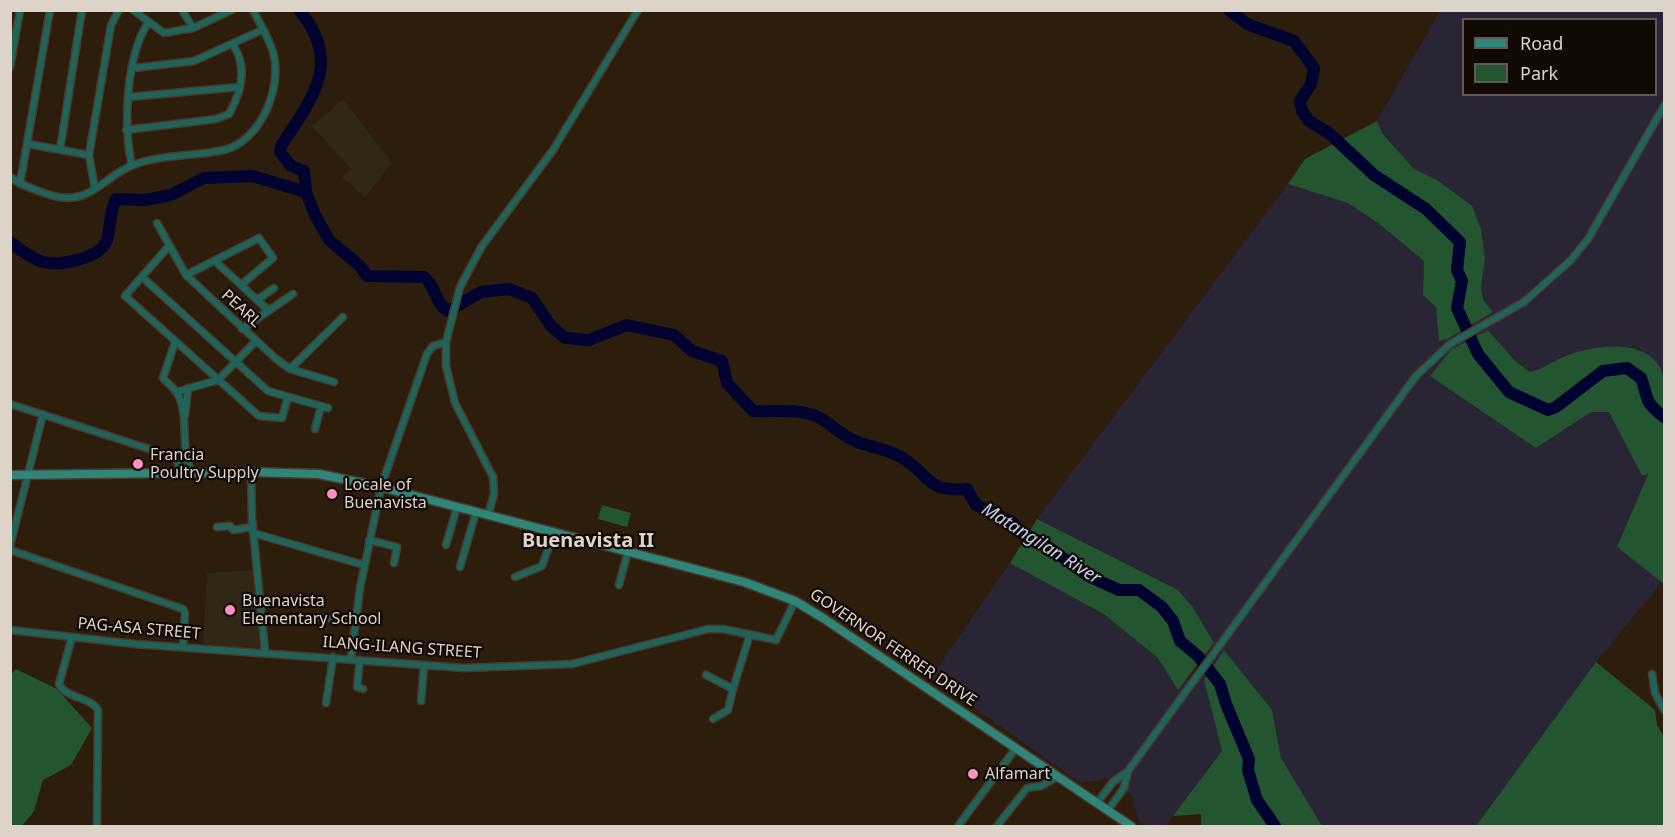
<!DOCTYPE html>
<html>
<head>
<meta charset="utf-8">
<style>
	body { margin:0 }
	#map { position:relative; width:1675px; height:837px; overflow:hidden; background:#2d1d0c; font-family:"Noto Sans",sans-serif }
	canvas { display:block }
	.frame { position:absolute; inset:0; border:12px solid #ded3c8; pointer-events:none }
	.legend { position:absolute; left:1462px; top:18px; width:195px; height:78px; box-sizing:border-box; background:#100904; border:2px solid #625a52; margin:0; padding:8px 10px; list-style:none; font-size:18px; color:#ded3c8 }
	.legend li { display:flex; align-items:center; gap:12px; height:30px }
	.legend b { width:30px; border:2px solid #625a52 }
</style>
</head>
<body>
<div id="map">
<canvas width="1675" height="837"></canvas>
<div class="frame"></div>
<ul class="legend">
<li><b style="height:8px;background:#30857b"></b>Road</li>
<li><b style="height:16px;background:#235531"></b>Park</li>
</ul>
</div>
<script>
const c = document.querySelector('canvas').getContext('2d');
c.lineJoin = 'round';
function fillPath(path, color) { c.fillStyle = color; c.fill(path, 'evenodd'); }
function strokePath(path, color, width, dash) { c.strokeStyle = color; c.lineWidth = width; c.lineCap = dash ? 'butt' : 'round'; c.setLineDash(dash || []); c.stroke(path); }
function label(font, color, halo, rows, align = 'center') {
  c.font = font + ' "Noto Sans",sans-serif'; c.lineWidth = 4.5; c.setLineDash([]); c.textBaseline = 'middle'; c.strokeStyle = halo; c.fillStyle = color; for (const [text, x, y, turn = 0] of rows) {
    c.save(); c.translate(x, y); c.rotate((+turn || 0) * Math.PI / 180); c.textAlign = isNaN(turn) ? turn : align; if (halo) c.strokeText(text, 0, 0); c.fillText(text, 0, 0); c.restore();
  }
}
fillPath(new Path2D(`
	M1440 11H1664V378L1659 366 1637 348 1614 346 1567 355 1545 369 1530 372 1515 361 1488 330 1536 448 1591 412 1609 411 1641 476 1648 473 1617 547 1662 582 1596 662 1476 826H1322L1281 758 1272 710 1225 651 1204 680 1222 751 1166 826H1147L1138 819 1132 795 1110 778 1080 783 931 677 1010 563 1105 615 1158 658 1178 689 1194 673 1214 644 1192 606 1178 590 1037 519 1288 184 1348 203 1378 223 1424 261 1423 295 1492 312 1483 300 1481 287 1485 258 1481 229 1437 180 1414 169 1382 133 1377 121ZM1464 20H1656V94H1464Z`), '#2a2535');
fillPath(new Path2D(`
	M343 99 392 163 365 197 342 177 351 169 312 126Z
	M253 570 260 649 203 646 207 573Z`), '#302717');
fillPath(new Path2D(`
	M1377 121 1382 133 1414 169 1437 180 1472 206 1481 229 1485 258 1481 287 1483 300 1493 312 1447 339 1439 341 1436 307 1423 295 1424 261 1378 223 1348 203 1288 184 1305 159Z
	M1488 330 1515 361 1530 372C1545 369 1554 360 1568 355 1595 346 1641 338 1659 366 1662 370 1662 375 1664 378V584L1617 547 1648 474 1642 476 1609 412H1591L1536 448 1430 376 1452 349Z
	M602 505 631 513 627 527 598 519Z
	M1037 519 1178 590 1192 606 1214 643 1178 690 1158 658 1105 615 1010 563Z
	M1224 650 1272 710 1281 758 1322 826H1201V814L1173 816 1222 751 1204 680Z
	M1596 662 1655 710 1657 725 1664 737V826H1476Z
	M16 669 57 689 92 728 71 765 43 780 34 811 22 826H10V675Z`), '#235531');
strokePath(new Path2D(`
	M299 10C343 62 313 97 281 146L280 152 291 166 304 171 306 192 315 215 329 240 360 266 367 276 424 277C436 286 435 304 448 311L481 292 509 289 532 298 551 326 565 338 589 340 627 325 674 335 692 351 722 361 727 383 753 411C776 412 805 407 825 421 837 430 846 438 860 443 875 448 891 450 904 459 933 478 926 492 967 489L976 505 1012 522 1021 532 1047 546 1088 576 1119 590H1139L1162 607 1173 621 1180 641 1198 656 1220 684 1226 704 1249 759 1248 770 1257 800 1275 826
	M1229 10 1247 24 1294 41 1314 68 1311 84 1300 101 1302 111 1309 121 1329 133 1374 175 1426 209 1460 242 1457 270 1462 281 1457 308 1478 354 1509 392 1548 410 1556 407 1603 371 1627 368 1641 378C1649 399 1643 401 1664 417
	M10 242C20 250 31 258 43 262 60 266 100 259 107 240 111 226 109 213 116 199L145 200 171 195 204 178 252 176 306 192`), '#000330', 12);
const street = new Path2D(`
	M133 10 164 33 193 28 232 10
	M182 10 193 28
	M10 67 20 10
	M134 68 194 61 262 30
	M129 97 239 87
	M126 130 216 119 229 114C242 91 248 67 233 45
	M28 144 89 155
	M60 150 82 10
	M132 165C123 127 126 56 148 23
	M10 177C21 185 32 189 44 193 93 211 100 174 142 162 169 154 198 156 224 150 261 141 283 87 273 52 269 38 260 24 253 10
	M20 184 50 10
	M95 189 89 155 111 25 119 10
	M157 223 186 275 275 358 290 369 334 382
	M169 246 125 296 259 416 282 418 288 397
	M216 262 268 310
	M186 275 259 238 273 258 241 285
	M142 277 268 391 328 408
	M257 300 274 288
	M242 329 293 294
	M175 342 163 378C167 383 173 387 177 393 191 417 178 450 193 474
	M290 369 343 317
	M176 392 218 380 256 341
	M10 404 174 457 178 462 179 474
	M185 416 188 388
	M315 429 321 406
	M251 472 252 519 265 651
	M488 516 494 494 493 477 455 403 446 366V342L460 287 482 246 553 150 638 10
	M217 527 230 526 233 530 252 527
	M253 533 364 565
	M369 540 397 547 394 563
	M446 545 457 507
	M10 546 43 414
	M10 550 183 609 185 613 183 647
	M460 567 476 512
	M515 577 542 566 554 532
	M619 585 628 551
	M318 617 355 621
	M10 630 135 644 464 668 572 664 708 629H723L776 640 795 601
	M72 637 59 684C66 699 90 696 98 710L97 826
	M351 658 360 588 381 487 427 354 433 346 446 342
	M360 660 357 687 363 689
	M1652 674 1655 693 1664 710
	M706 675 733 689 750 634
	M421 701 424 666
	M326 703 333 657
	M713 719 728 710 733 689
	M1097 803 1113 782 1128 771 1416 376 1450 344 1524 302 1571 260 1588 239 1664 106
	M1108 810 1124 788 1128 771
	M958 826 1016 748
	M997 826 1027 788 1041 786 1057 777`);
const secondary = new Path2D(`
	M10 475 251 472 319 474 381 487 744 582 795 601 823 618 1131 826`);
strokePath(street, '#493a2a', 9);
strokePath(secondary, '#493a2a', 11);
strokePath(street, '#20635b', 6);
strokePath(secondary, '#30857b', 8);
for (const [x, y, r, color] of [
	[138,464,6,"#fc8fc2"],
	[332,494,6,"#fc8fc2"],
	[230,610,6,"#fc8fc2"],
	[973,774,6,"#fc8fc2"]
]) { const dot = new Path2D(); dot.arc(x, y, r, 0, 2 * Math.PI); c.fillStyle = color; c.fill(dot); strokePath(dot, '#100904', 2); }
label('16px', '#ded3c8', '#100904', [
	["PEARL",241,309,42],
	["PAG-ASA STREET",139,629,5],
	["ILANG-ILANG STREET",402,648,4],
	["GOVERNOR FERRER DRIVE",893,648,34]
]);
label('16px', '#ded3c8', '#100904', [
	["Francia",150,455],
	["Poultry Supply",150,473],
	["Locale of",344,485],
	["Buenavista",344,503],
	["Buenavista",242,601],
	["Elementary School",242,619],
	["Alfamart",985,774]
], 'left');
label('italic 18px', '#bfd0f0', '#100904', [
	["Matangilan River",1041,544,32]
]);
label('bold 20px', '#ded3c8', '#100904', [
	["Buenavista II",588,541]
]);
</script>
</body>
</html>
